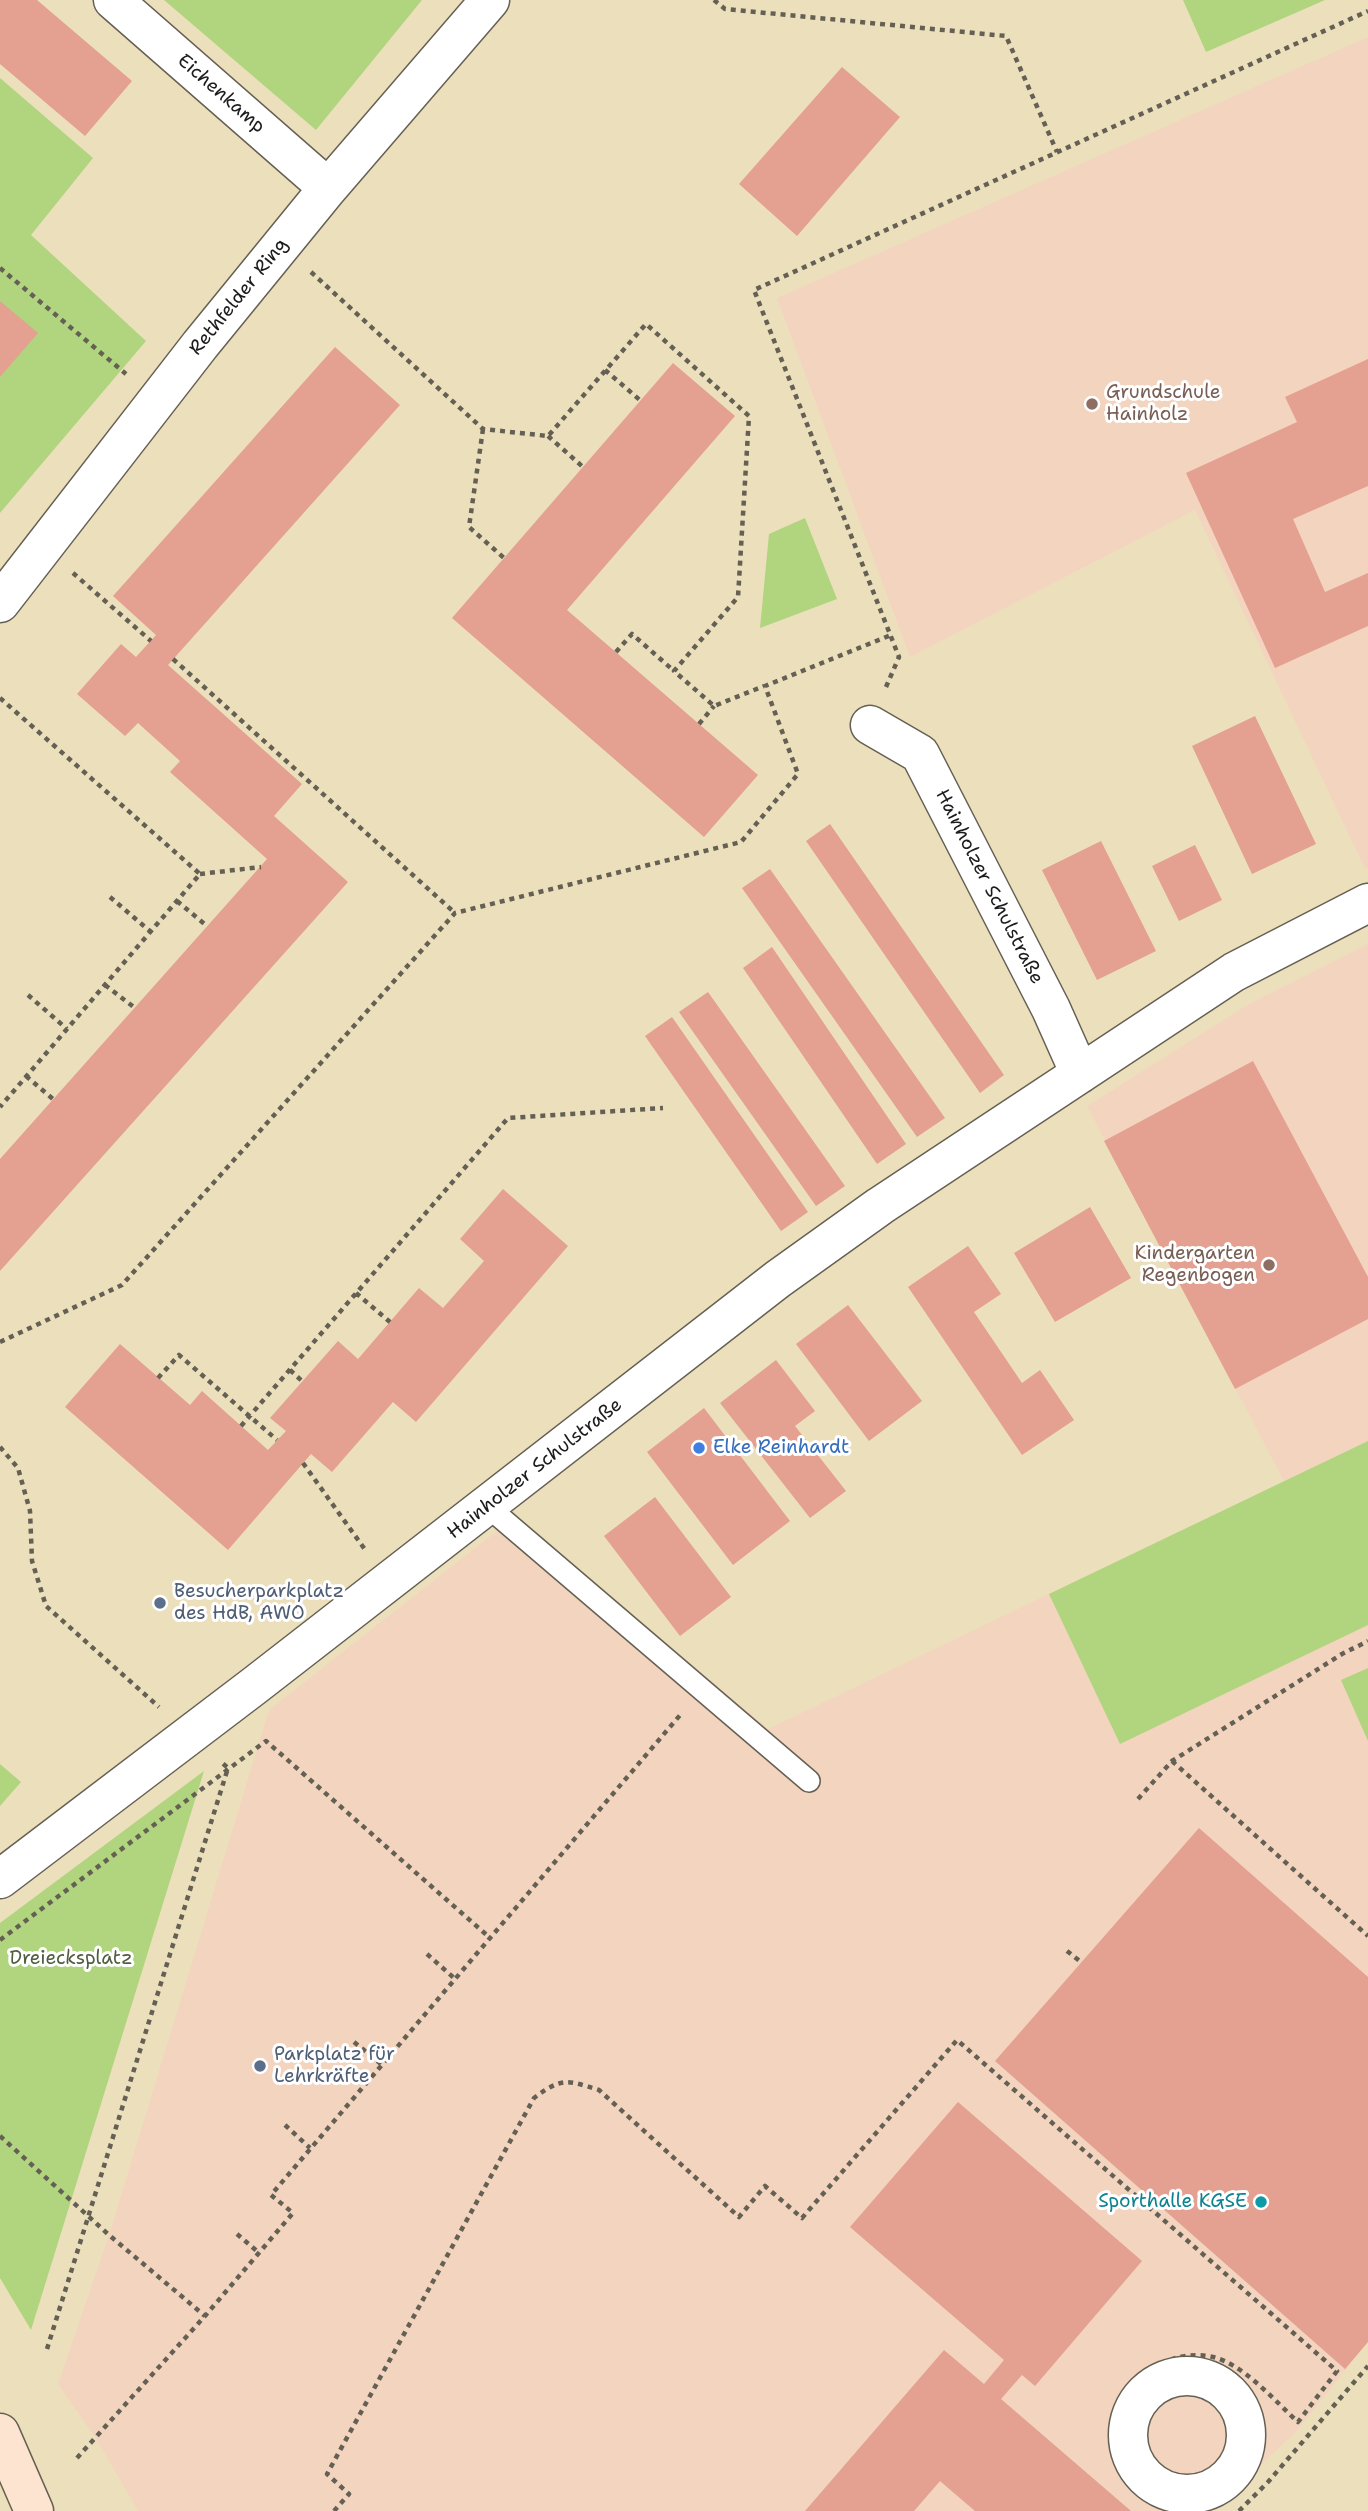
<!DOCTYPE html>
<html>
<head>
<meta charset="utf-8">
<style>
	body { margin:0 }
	canvas { display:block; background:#ecdfbc }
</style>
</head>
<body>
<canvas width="1368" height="2511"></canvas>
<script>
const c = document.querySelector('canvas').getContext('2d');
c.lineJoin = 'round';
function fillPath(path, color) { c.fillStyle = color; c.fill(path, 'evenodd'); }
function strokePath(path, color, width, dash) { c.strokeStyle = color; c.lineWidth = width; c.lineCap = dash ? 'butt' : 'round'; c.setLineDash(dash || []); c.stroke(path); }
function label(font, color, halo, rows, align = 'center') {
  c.font = font + ' "Shantell Sans",sans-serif'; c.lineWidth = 6; c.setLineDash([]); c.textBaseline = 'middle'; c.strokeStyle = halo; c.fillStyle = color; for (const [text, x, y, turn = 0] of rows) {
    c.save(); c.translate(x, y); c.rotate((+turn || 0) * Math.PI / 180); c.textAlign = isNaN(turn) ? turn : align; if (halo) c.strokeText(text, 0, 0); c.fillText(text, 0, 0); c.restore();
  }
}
fillPath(new Path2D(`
	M1368 37V868L1365 869 1195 510 910 657 777 298Z
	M1368 944V2342L1295 2433 1211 2511H138L97 2440 58 2384 109 2235 269 1710 516 1516 768 1729 1284 1481 1087 1106 1249 1004Z`), '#f3d4bf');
fillPath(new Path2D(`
	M164 0H422L316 130Z
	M1183 0H1325L1206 52Z
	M0 78 93 158 31 235 146 341 0 513Z
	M805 518 837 599 760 628 769 534Z
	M1368 1441V1625L1120 1744 1049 1594Z
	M1368 1668V1741L1341 1680Z
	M0 1764 21 1782 0 1806Z
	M204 1771 31 2330 0 2278V1923Z`), '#b0d57e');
fillPath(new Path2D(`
	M0 0H37L132 81 85 136 0 64Z
	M842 67 900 117 797 236 739 184Z
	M0 301 38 333 0 377Z
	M335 347 400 405 168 665 302 784 274 816 348 882 0 1271V1159L267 859 170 772 180 761 138 723 125 736 77 694 121 644 136 657 156 635 113 596Z
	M1368 359V486L1293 519 1325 592 1368 573V626L1275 668 1186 473 1297 422 1285 397Z
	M673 363 735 416 567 610 758 775 704 837 452 618Z
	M1255 716 1316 844 1252 874 1192 746Z
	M830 824 1004 1075 980 1093 806 841Z
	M1101 841 1156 951 1097 980 1042 870Z
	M1195 845 1222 900 1179 921 1152 866Z
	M770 869 945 1118 917 1137 742 888Z
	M772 947 906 1144 877 1164 743 968Z
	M708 992 845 1186 816 1206 679 1012Z
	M672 1017 808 1212 781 1231 645 1036Z
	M1253 1061 1368 1277V1319L1235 1389 1104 1141Z
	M503 1189 568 1246 416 1422 393 1402 332 1472 311 1454 228 1550 65 1407 120 1344 190 1405 202 1391 268 1450 286 1431 270 1418 338 1341 358 1359 419 1288 443 1308 484 1261 460 1239Z
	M1090 1207 1131 1278 1055 1322 1014 1253Z
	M968 1246 1001 1294 974 1312 1022 1383 1040 1370 1074 1420 1022 1455 908 1287Z
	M848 1305 922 1401 869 1441 796 1344Z
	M776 1360 815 1411 795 1426 846 1491 810 1518 720 1403Z
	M704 1408 790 1521 733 1565 647 1452Z
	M655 1497 731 1597 680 1636 604 1536Z
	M1199 1828 1368 1977V2342L1345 2369 995 2061Z
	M958 2102 1142 2261 1035 2386 1022 2375 1001 2399 1131 2511H975L940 2481 914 2511H805L944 2350 984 2384 1004 2360 850 2227Z`), '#e4a090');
const lane = new Path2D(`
	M487 1506 809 1781`);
const street = new Path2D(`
	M113 0 328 188
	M0 603 200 345 328 188 490 0
	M870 725 920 754 1051 1009 1080 1074
	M0 1879 254 1686 778 1279 880 1206 1234 972 1368 903
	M1128 2435a59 59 0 1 1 118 0a59 59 0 1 1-118 0Z`);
const secondary = new Path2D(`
	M0 2433 34 2511`);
strokePath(lane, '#656054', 24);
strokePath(street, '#656054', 41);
strokePath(secondary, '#656054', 41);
strokePath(new Path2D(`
	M714 0 725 9 1006 36 1057 152
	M0 268 126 374
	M311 272 483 429 548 436 646 324 749 416 738 597 674 671 714 706 764 686
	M605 370 641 401
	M483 429 469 527 504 558
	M548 436 583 467
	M73 573 151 641
	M616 652 632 634 674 671
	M173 659 455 913
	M886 687 899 657 754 290 1368 11
	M0 698 200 874 0 1107
	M699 724 714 706
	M200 874 261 867
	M110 897 151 932
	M177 901 207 926
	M105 985 135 1008
	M28 995 67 1029
	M26 1076 53 1099
	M356 1293 390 1322
	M0 1342 122 1285 455 913 741 842 798 774 765 686 891 635
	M290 1370 302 1381
	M158 1378 179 1355 277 1440
	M241 1426 508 1118 663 1108
	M0 1447 18 1468 30 1511 32 1561 46 1606 159 1707
	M303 1463 366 1551
	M1172 1761 1368 1936
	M1138 1799 1172 1761 1342 1654 1368 1641
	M0 1940 266 1741 489 1937
	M1067 1951 1081 1962
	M427 1954 454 1978
	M354 2042 381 2064
	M285 2125 310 2148
	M0 2136 109 2235 205 2316
	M237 2234 258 2252
	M47 2349 228 1768 221 1762
	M77 2458 205 2316 293 2213 271 2195 681 1714
	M334 2511 349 2494 327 2474 534 2098C562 2077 567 2080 599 2090L739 2217 765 2186 802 2218 957 2040 1337 2371 1298 2422C1275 2401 1243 2364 1213 2357 1154 2344 1103 2402 1123 2459 1130 2480 1152 2496 1168 2511
	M1239 2511 1268 2482 1368 2366`), '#656054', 4.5, [5, 5]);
strokePath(lane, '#fff', 21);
strokePath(street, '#fff', 38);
strokePath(secondary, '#fde4d0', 38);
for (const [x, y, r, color] of [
	[1092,404,7,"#8d6e63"],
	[1269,1265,7,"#8d6e63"],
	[699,1448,7,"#3f7fe0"],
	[160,1603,7,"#5c6f8a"],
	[260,2066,7,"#5c6f8a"],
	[1261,2202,7,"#0f9aa8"]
]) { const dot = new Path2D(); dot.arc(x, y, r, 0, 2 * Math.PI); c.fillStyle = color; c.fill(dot); strokePath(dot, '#fff', 2.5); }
label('19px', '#1c1c1c', '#fff', [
	["Eichenkamp",221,94,41],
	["Rethfelder Ring",239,297,-51],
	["Hainholzer Schulstraße",989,887,63],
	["Hainholzer Schulstraße",535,1469,-38]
]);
label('19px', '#785e54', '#fff', [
	["Grundschule",1106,393],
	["Hainholz",1106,415],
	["Kindergarten",1255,1254,"right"],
	["Regenbogen",1255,1276,"right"]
], 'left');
label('19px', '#366cbe', '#fff', [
	["Elke Reinhardt",713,1448]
], 'left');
label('19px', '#4e5e75', '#fff', [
	["Besucherparkplatz",174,1592],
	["des HdB, AWO",174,1614],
	["Parkplatz für",274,2055],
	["Lehrkräfte",274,2077]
], 'left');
label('19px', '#505d3e', '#fff', [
	["Dreiecksplatz",71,1959]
]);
label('19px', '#0d838f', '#fff', [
	["Sporthalle KGSE",1247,2202]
], 'right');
</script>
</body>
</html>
